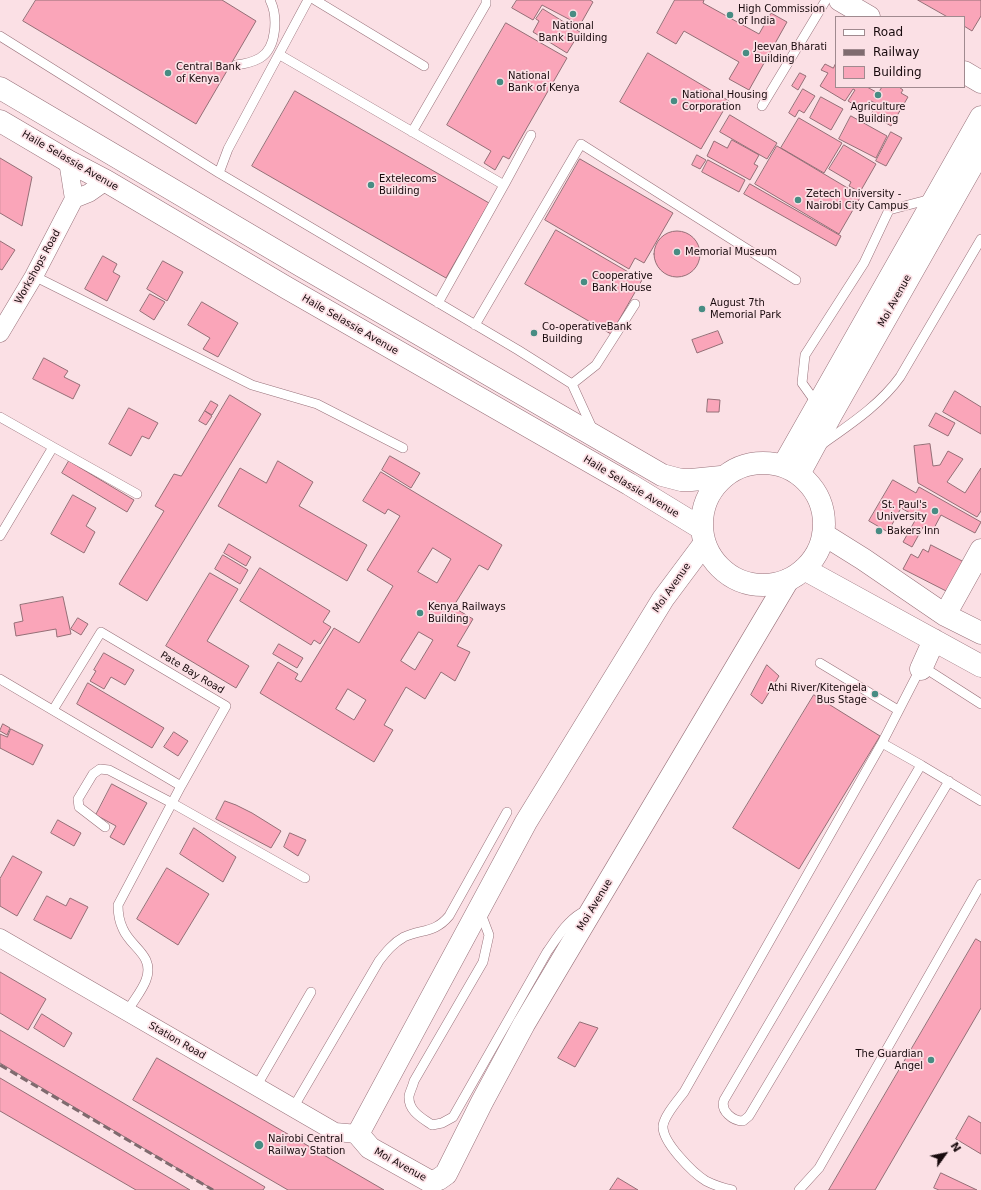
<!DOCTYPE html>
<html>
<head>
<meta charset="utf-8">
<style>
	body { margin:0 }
	#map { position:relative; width:981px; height:1190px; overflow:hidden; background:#fbe0e5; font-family:"DejaVu Sans",sans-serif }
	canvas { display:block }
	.legend { position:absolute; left:835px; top:16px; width:130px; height:72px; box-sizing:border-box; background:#fbe0e5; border:1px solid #a08a8f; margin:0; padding:5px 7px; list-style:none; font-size:12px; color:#180a0d }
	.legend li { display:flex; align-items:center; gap:8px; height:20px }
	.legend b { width:20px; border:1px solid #a08a8f }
	.north { position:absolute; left:925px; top:1134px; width:40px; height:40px; -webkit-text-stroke:3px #fbe0e5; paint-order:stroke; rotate:57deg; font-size:11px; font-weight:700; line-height:16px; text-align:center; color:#180a0d }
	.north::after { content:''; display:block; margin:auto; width:14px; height:18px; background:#180a0d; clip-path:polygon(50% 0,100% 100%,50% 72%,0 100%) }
</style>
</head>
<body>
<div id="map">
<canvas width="981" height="1190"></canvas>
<ul class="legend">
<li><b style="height:5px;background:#fff"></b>Road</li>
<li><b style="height:5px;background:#7f6b6f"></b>Railway</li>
<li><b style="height:11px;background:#faa5b9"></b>Building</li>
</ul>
<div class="north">N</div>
</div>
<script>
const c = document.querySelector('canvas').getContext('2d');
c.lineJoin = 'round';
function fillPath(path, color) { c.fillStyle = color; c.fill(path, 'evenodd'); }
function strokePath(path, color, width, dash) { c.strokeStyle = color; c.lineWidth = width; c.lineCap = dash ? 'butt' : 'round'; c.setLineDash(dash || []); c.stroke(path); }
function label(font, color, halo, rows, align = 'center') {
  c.font = font + ' "DejaVu Sans",sans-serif'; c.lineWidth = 3.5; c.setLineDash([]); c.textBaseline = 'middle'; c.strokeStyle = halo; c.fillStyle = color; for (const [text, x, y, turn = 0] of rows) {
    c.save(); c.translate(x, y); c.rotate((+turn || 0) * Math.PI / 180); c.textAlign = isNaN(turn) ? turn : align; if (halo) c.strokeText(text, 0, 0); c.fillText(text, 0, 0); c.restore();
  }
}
const building = new Path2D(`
	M36 0H222L256 21 196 124 23 21Z
	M517 0H590L593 2 580 25 542 5 533 20 512 8Z
	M675 0H704L703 3 759 34 771 13 787 22 749 90 729 79 739 62 684 31 676 44 657 33Z
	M918 0H981V16L972 31 964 26V17H948Z
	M543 9 580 32 567 53 533 32 539 21 536 19Z
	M506 23 567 58 509 159 503 156 495 170 484 163 491 151 447 125Z
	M648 53 729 101 701 149 620 102Z
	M836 63V87H867L878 93 882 87H899L903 90 901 93 908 97 891 126 871 114 877 104 871 101 865 111 848 101 855 90 853 89 845 101 820 86 828 73 821 70 825 64 833 68Z
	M800 73 806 76 798 90 792 86Z
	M803 89 815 96 804 113 799 110 795 117 789 113Z
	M295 91 489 203 446 278 252 166Z
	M821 97 843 109 831 130 810 118Z
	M730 115 777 143 767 159 720 132Z
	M851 116 887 136 876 158 839 139Z
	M799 118 842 143 824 173 781 148Z
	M891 132 902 138 886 166 876 161Z
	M732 140 759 155 754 164 758 166 750 180 707 156 714 141 727 148Z
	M844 145 876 164 860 192 849 186 851 182 829 169Z
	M777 146 861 196 839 234 755 184Z
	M697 155 706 160 700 169 692 165Z
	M0 158 32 177 22 226 0 213Z
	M580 159 673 213 644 263 635 258 629 269 545 220Z
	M708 160 745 180 739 192 702 172Z
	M750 184 841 236 836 246 744 194Z
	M556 230 642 280 611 334 525 284Z
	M654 254a23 23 0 1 1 46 0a23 23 0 1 1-46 0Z
	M0 241 15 250 2 270 0 269Z
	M103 256 117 264 113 272 120 276 107 301 85 289Z
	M163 261 183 272 167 301 147 289Z
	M150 294 165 302 154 320 140 311Z
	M202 302 238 323 218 357 203 349 210 338 188 325Z
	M718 331 723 343 697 353 692 340Z
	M44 358 68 371 64 377 80 385 73 399 33 379Z
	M955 391 981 407V434L943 412Z
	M230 395 261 414 147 601 119 584 164 511 155 506 174 474 181 476Z
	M708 399 720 400 719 412H707Z
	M211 401 218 405 212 415 205 411Z
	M129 408 158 423 149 439 142 436 131 456 109 444Z
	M205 411 212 416 206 425 199 421Z
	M936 413 955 423 948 436 929 426Z
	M930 444 933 466 940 465 948 451 963 459 947 482 965 493 981 468V511L977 517 918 483 914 446Z
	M390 456 420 473 411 488 382 470Z
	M69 461 134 500 127 512 62 473Z
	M278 461 313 482 299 506 367 545 347 581 218 506 240 468 266 483Z
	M381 472 502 545 488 570 479 565 453 607 473 619 457 646 470 652 455 681 441 672 425 699 406 687 384 725 393 730 374 762 260 693 278 662 298 674 295 679 301 682 334 628 359 643 393 586 367 570 400 516 388 509 385 514 363 501ZM433 548 451 559 437 583 418 572ZM419 632 433 640 415 670 401 661ZM348 689 366 700 354 720 336 709Z
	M893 480 916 493 919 487 981 522 975 533 941 515 932 532 923 527 912 547 903 542 917 517 901 508 888 532 869 521Z
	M73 495 96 508 86 526 95 532 84 553 51 534Z
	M229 544 251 557 246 566 224 553Z
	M931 545 966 563 950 593 903 569 911 554 918 558 923 549 928 552Z
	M223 555 248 570 240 584 215 569Z
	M260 568 330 611 323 622 331 627 320 644 314 640 311 645 240 601Z
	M210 573 238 589 207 641 249 666 236 688 166 646Z
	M63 597 71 634 57 637 56 629 16 636 14 623 23 621 20 605Z
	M78 618 88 624 81 635 71 629Z
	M279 644 303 658 297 668 273 654Z
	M104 653 134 670 125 685 111 677 104 689 90 681 96 671 94 670Z
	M767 665 779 676 762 704 751 695Z
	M88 683 164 728 152 748 77 704Z
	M814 695 880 736 799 869 733 828Z
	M3 724 10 728 7 735 0 731Z
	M11 729 43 745 33 765 0 748V734L7 737Z
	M174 732 188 741 178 756 164 747Z
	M112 784 147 803 124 845 110 837 116 826 96 815Z
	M225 801 236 805 252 813 281 831 271 848 216 819Z
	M58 820 81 833 74 846 51 833Z
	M194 828 236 857 223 882 180 854Z
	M290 833 306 840 298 856 284 847Z
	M13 856 42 872 17 916 0 906V879Z
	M167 868 209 894 178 945 137 919Z
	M47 896 66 906 70 898 88 907 71 939 34 920Z
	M976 939 981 942V1008L875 1190H829Z
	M0 972 46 999 28 1030 0 1013Z
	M42 1014 72 1033 64 1047 34 1028Z
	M580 1022 598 1028 575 1067 558 1058Z
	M0 1030 265 1187 263 1190H214L0 1063Z
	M157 1058 384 1190H288L133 1100Z
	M0 1078 190 1190H136L0 1111Z
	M969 1116 981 1123V1154L956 1139Z
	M941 1173 977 1190H939L934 1188Z
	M618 1178 638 1190H610Z`);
fillPath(building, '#faa5b9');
strokePath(building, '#946e76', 1);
const service = new Path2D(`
	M315 0 424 66
	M0 36 219 173 518 350 572 384 593 430
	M280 55 504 185 438 303
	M236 65C244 64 253 62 260 58 277 48 278 16 270 0
	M762 106 826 0
	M412 132 486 4V0
	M219 173 228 149 308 0
	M504 185 531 135
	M34 276 252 385 317 404 403 448
	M475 325 581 144 796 280
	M572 384 596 365 635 304
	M817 404 802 383 805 355 864 263 889 210 931 199
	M0 417 53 447
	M821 445C849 425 880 405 900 377L981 239
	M0 536 53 447 137 494
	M820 663 898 710
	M0 679 181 786 226 706 101 632 53 710
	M882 743 921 765 981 801
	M921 765 724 1100C720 1111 733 1121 743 1121L749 1116 949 781
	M181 786 172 803 305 878
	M105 827 79 807 78 799 93 774 100 769 109 770 172 803 118 905C118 914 119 921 123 929 131 948 155 955 146 980 142 991 133 1001 127 1012
	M480 911 489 935 483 962 414 1081C413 1086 410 1091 409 1096 408 1111 422 1118 432 1125L442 1123 453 1117 547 952C557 938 566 922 581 913
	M256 1087 311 992
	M293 1108 379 961C386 952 393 943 404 937 422 929 435 933 449 916L507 812
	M732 1190C723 1188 714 1185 706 1181 693 1173 662 1142 663 1126 664 1116 678 1100 684 1092L882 743 918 673 921 669 931 672 981 704
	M799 1190 819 1168 981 884`);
const minor = new Path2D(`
	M68 161 74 199
	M74 199 89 193 106 181
	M0 333 34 276 74 199
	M0 938 335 1132 358 1134`);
const tertiary = new Path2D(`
	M840 0 869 17
	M964 72 981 82
	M704 544 663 599 526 822 358 1134 370 1148 431 1182 439 1179 446 1174 482 1102 524 1024 788 580`);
const secondary = new Path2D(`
	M0 88 300 265 662 475 681 480H691L721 477
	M0 121 68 161 106 181 287 288 629 484 701 528
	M702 524a61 61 0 1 1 122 0a61 61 0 1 1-122 0Z
	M783 466 981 117
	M799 474 831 415 981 150
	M823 534 863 559 945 615 981 633
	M804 569 981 666
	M945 615 981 550
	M921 669 934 640`);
strokePath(service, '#98717a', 10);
strokePath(minor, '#98717a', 19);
strokePath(tertiary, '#98717a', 23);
strokePath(secondary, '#98717a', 23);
strokePath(service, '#fff', 9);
strokePath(minor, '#fff', 18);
strokePath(tertiary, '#fff', 22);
strokePath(secondary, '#fff', 22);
strokePath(new Path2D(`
	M0 1065 213 1190`), '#7f6b6f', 3, [8, 4]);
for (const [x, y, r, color] of [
	[573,14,4,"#478c83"],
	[730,15,4,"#478c83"],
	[746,53,4,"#478c83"],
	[168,73,4,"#478c83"],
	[500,82,4,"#478c83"],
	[878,95,4,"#478c83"],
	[674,101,4,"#478c83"],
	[371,185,4,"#478c83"],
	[798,200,4,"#478c83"],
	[677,252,4,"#478c83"],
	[584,282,4,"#478c83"],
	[702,309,4,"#478c83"],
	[534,333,4,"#478c83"],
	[935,511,4,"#478c83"],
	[879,531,4,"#478c83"],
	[420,613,4,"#478c83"],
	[875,694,4,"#478c83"],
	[931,1060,4,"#478c83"],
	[259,1145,5,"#478c83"]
]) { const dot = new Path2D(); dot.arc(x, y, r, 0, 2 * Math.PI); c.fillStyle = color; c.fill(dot); strokePath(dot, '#fbe0e5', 1.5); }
label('10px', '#180a0d', '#fbe0e5', [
	["High Commission",738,9],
	["of India",738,21],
	["National",573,26,"center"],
	["Bank Building",573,38,"center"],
	["Jeevan Bharati",754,47],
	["Building",754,59],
	["Central Bank",176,67],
	["of Kenya",176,79],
	["National",508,76],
	["Bank of Kenya",508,88],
	["National Housing",682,95],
	["Corporation",682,107],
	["Agriculture",878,107,"center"],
	["Building",878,119,"center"],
	["Extelecoms",379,179],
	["Building",379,191],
	["Zetech University -",806,194],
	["Nairobi City Campus",806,206],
	["Memorial Museum",685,252],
	["Cooperative",592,276],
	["Bank House",592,288],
	["August 7th",710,303],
	["Memorial Park",710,315],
	["Co-operativeBank",542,327],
	["Building",542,339],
	["St. Paul's",927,505,"right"],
	["University",927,517,"right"],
	["Bakers Inn",887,531],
	["Kenya Railways",428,607],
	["Building",428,619],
	["Athi River/Kitengela",867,688,"right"],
	["Bus Stage",867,700,"right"],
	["The Guardian",923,1054,"right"],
	["Angel",923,1066,"right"],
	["Nairobi Central",268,1139],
	["Railway Station",268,1151]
], 'left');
label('10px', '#180a0d', '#fbe0e5', [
	["Haile Selassie Avenue",70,161,30],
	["Workshops Road",38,267,-61],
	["Moi Avenue",895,301,-61],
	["Haile Selassie Avenue",350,325,30],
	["Haile Selassie Avenue",631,487,31],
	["Moi Avenue",672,588,-55],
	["Pate Bay Road",192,673,31],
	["Moi Avenue",595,905,-59],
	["Station Road",177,1041,30],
	["Moi Avenue",400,1165,29]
]);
</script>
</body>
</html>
